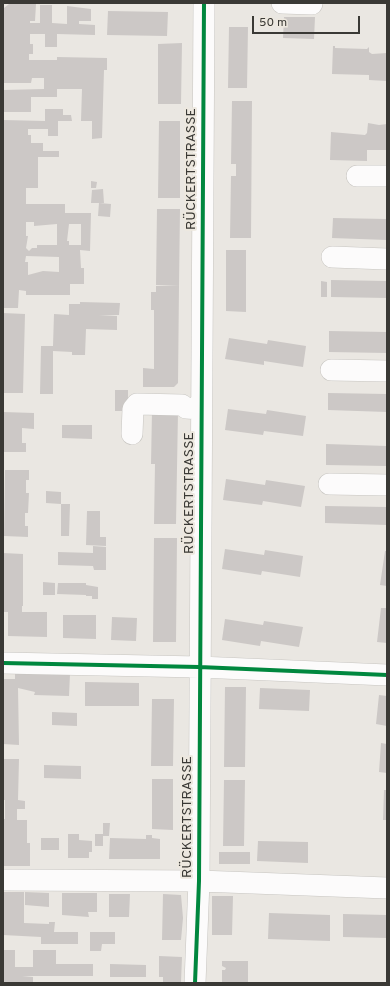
<!DOCTYPE html>
<html>
<head>
<meta charset="utf-8">
<style>
	body { margin:0 }
	#map { position:relative; width:390px; height:986px; overflow:hidden; background:#eae7e2; font-family:Overpass,sans-serif }
	canvas { display:block }
	.frame { position:absolute; inset:0; border:4px solid #3a3935; pointer-events:none }
	.scale { position:absolute; left:252px; top:16px; width:108px; height:18px; box-sizing:border-box; border:2px solid #3a3935; border-top:0; padding-left:5px; font-size:12px; line-height:14px; white-space:nowrap; color:#3a3935; -webkit-text-stroke:3px #ede8df; paint-order:stroke }
</style>
</head>
<body>
<div id="map">
<canvas width="390" height="986"></canvas>
<div class="frame"></div>
<div class="scale">50 m</div>
</div>
<script>
const c = document.querySelector('canvas').getContext('2d');
c.lineJoin = 'round';
function fillPath(path, color) { c.fillStyle = color; c.fill(path, 'evenodd'); }
function strokePath(path, color, width, dash) { c.strokeStyle = color; c.lineWidth = width; c.lineCap = dash ? 'butt' : 'round'; c.setLineDash(dash || []); c.stroke(path); }
function label(font, color, halo, rows, align = 'center') {
  c.font = font + ' Overpass,sans-serif'; c.lineWidth = 4; c.setLineDash([]); c.textBaseline = 'middle'; c.strokeStyle = halo; c.fillStyle = color; for (const [text, x, y, turn = 0] of rows) {
    c.save(); c.translate(x, y); c.rotate((+turn || 0) * Math.PI / 180); c.textAlign = isNaN(turn) ? turn : align; if (halo) c.strokeText(text, 0, 0); c.fillText(text, 0, 0); c.restore();
  }
}
fillPath(new Path2D(`
	M9 4H36L35 21H30V23H40V5H52V23L67 24V6L91 9V21H79V24L95 25V35L57 34V47H45V34H30V44H33V54H29V60H57V57L107 58V70H104L102 138 92 139V121H81L82 89H57V97H31V112H3V90L44 89V78H32L31 83H3L4 8Z
	M108 11 168 12 167 36 107 35Z
	M284 17H315L314 39 283 38Z
	M229 27H248L247 88H228Z
	M182 43 181 104H158V44Z
	M333 46H335V48L367 49 369 47V52L372 54 387 53V81L369 80V75L332 74Z
	M232 101H252L251 238H230L231 176H236V164H231Z
	M45 109H63V115H71L72 121H58V136H48V129H28V135H31V143H43V151H59V157H38V188H26V204H65V213H91L90 251 80 250 81 268H84V284H70V295H26V291L19 290 18 308H3V120L45 121ZM26 222H34V226L57 224V245H37V248H32L29 251 26 248 28 236H26ZM69 224H81V245H69V241H67ZM26 256 59 257V272L43 271 28 275V262H25Z
	M159 121H180V198H158Z
	M368 123 379 125 387 124V150H367V161L330 160 331 132 365 135 367 133Z
	M91 181 97 182 96 188H91Z
	M103 189 104 203H91L92 190Z
	M99 203 111 204 110 217 98 216Z
	M157 209H180L179 286 156 285Z
	M333 218 387 219V240L332 238Z
	M226 250H246V312L226 311Z
	M331 280 387 281V298L331 297Z
	M321 281 327 282V297H321Z
	M156 286H179L178 383 174 387H143V368L154 369V310H151V292H156Z
	M80 302 120 303 119 315H99L117 316V330L86 329 85 355H72V352L53 351V394H40L41 346H53L54 314 69 315V304H80Z
	M3 313 25 314 23 393H3Z
	M329 331 387 332V353L329 352Z
	M229 338 267 344 268 340 306 346 303 367 264 361V365L225 359Z
	M115 390H128V411H115Z
	M328 393 387 394V412L328 410Z
	M228 409 266 414 267 410 306 416 303 436 264 431 263 435 225 430Z
	M152 411 178 412 176 524H154L155 464H151Z
	M3 412 34 413V429L22 428V443H26V452H3Z
	M62 425H92V439L62 438Z
	M326 444 387 446V466L326 465Z
	M5 470H29V480H26V493H29L28 513H25V526H28V537L4 536Z
	M226 479 265 485 266 480 305 486 301 507 263 501 262 505 223 500Z
	M46 491 61 492V504H70L69 536H61V504L46 503Z
	M325 506 387 507V525L325 523Z
	M87 511H100V537H106V546L86 545Z
	M154 538H177L176 642H153Z
	M93 546 106 547V570H94L93 566 58 565V552L93 553Z
	M225 549 264 555 265 550 303 556 300 577 262 571 261 575 222 569Z
	M385 551H387V586L380 585Z
	M3 553 23 554V606H22V612H47V637L8 636V612H3Z
	M43 582 55 583V595H43Z
	M58 583H86V585L98 587V599H92V596H86V595L57 594Z
	M381 608H387V643L377 642Z
	M63 615H96V639L63 638Z
	M112 617 137 618 136 641 111 640Z
	M225 619 263 625 264 621 303 627 299 647 261 641 260 646 222 640Z
	M15 673 70 674 69 696 34 695 35 692 18 688 19 745 3 744V679H15Z
	M85 682 139 683V706H85Z
	M225 687H246L245 767H224Z
	M260 688 310 690 309 711 259 709Z
	M379 695 387 696V726L376 724Z
	M152 699H174L173 766H151Z
	M52 712 77 713V726L52 725Z
	M381 743 387 744V773L379 772Z
	M3 759H19L18 800 25 801V809H17V820H27V843H30V866H3V819H5V800H3Z
	M44 765 81 766V779L44 778Z
	M152 779H173V830L152 829Z
	M224 780H245L244 846H223Z
	M384 790H387V820H383Z
	M103 823H110L109 836H103V846H95V834H103Z
	M68 834H79V840L92 841V852H89V858H68Z
	M146 835H152V838L160 839V859H109L110 838 146 839Z
	M41 838H59V850H41Z
	M258 841 308 842V863L257 861Z
	M219 852H250V864H219Z
	M3 892H24V923L49 924V922H55L54 932H78V944H41V937L3 935Z
	M25 892 49 893V907L25 905Z
	M62 893H97V912H88L89 917 62 915Z
	M109 894H130L129 917H109Z
	M163 894 181 895 183 918 181 940H162Z
	M212 896H233L232 935H212Z
	M269 913 330 915V941L268 939Z
	M343 914 387 915V938L343 937Z
	M90 932H115V944H102L101 951H90Z
	M3 950H15V967H33V950H56V964H93V976H22L33 977V983H3Z
	M159 956 182 957 181 982 185 983H163V977H159Z
	M222 961H248V983H222V970H225L226 968 222 966Z
	M110 964 146 965V977H110Z`), '#ccc8c6');
const minor = new Path2D(`
	M282 3 312 4
	M357 176H387
	M332 257 387 259
	M331 370 387 371
	M132 434 133 409 137 404 182 405 186 408 201 409
	M329 484 387 485
	M3 663 199 667 387 675
	M3 880 199 881 387 888
	M195 983 199 881 204 3`);
strokePath(minor, '#c7c5c1', 22);
strokePath(minor, '#fcfbfb', 21);
strokePath(new Path2D(`
	M3 663 199 667 387 675
	M195 983 199 881 204 3`), '#00873e', 4);
label('14px', '#3a3935', '#ede8df', [
	["RÜCKERTSTRASSE",192,169,-90],
	["RÜCKERTSTRASSE",190,493,-90],
	["RÜCKERTSTRASSE",188,817,-90]
]);
</script>
</body>
</html>
